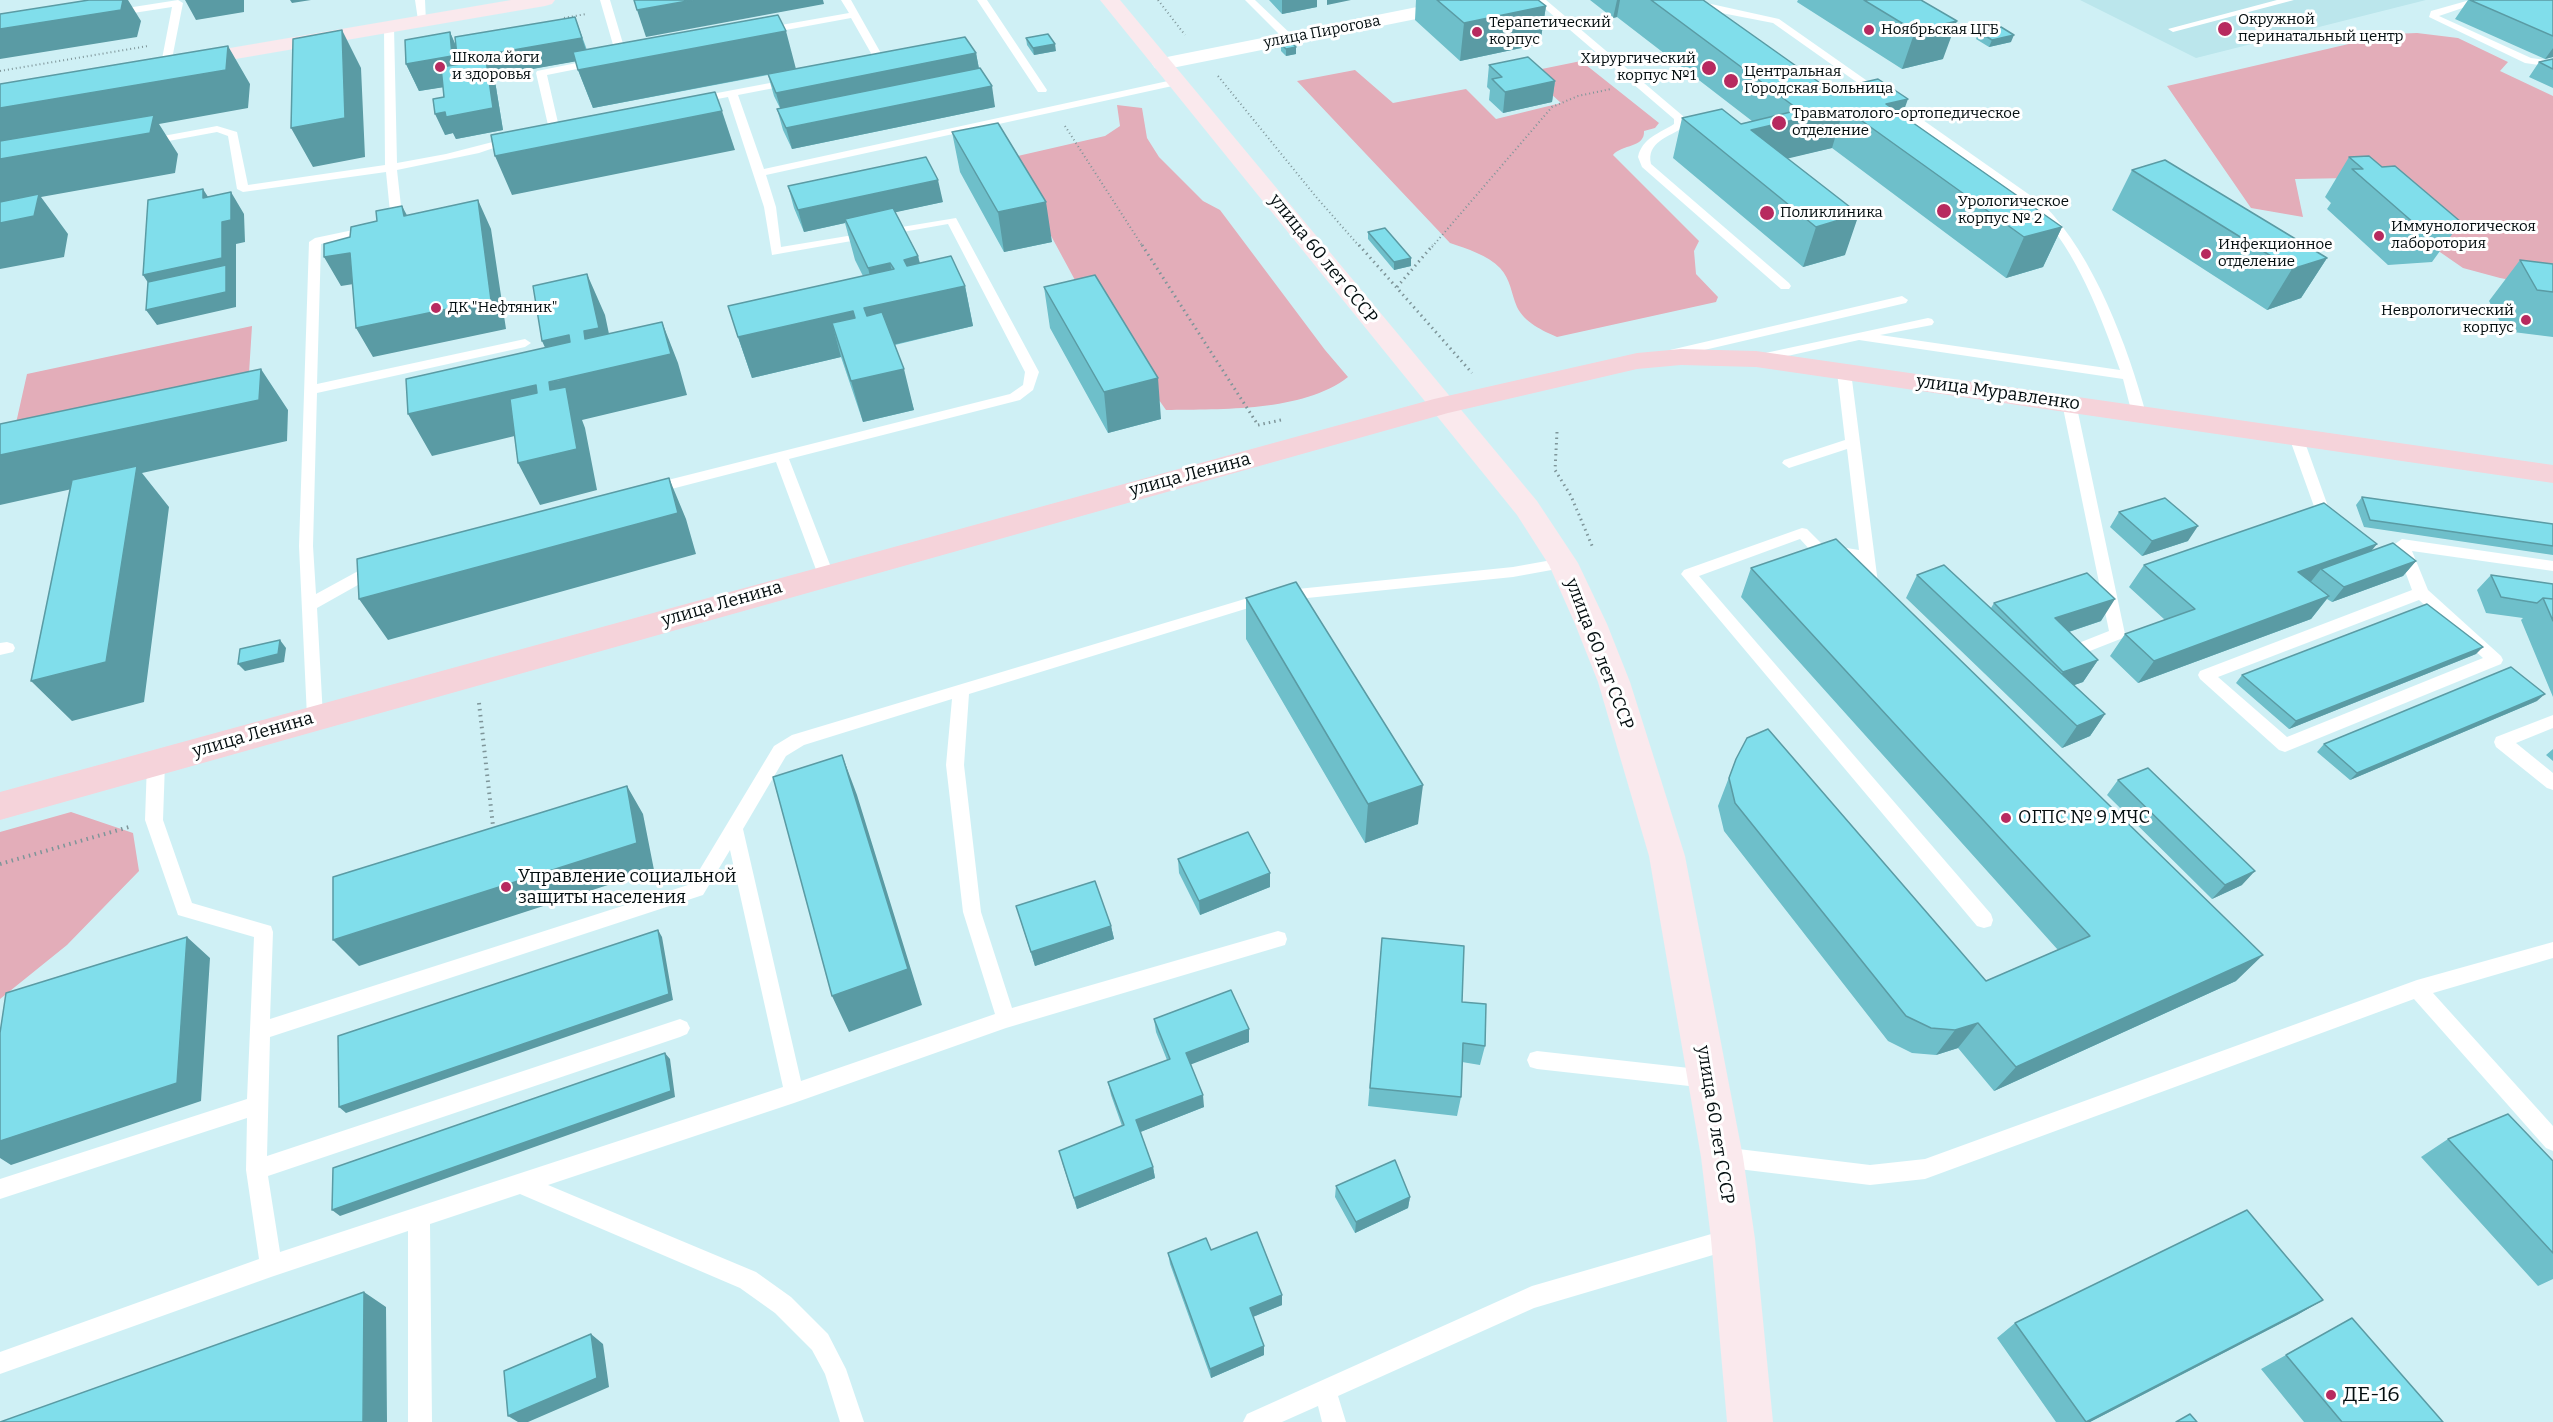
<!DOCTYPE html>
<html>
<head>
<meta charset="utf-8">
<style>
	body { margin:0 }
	canvas { display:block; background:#cff0f5 }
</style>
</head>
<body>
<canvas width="2553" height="1422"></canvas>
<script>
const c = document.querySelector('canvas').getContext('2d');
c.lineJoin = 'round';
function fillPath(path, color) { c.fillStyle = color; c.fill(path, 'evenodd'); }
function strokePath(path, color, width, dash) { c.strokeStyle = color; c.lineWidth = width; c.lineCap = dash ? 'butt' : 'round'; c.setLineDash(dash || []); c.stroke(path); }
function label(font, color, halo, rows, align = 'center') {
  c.font = font + ' Bitter,serif'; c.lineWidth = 6; c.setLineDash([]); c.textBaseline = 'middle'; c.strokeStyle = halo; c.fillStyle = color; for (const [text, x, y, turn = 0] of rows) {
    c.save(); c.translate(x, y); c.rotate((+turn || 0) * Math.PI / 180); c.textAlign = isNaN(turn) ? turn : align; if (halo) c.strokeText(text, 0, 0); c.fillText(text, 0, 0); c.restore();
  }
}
fillPath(new Path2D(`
	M2080 0H2426L2196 58Z`), '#bbe6ec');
fillPath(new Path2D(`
	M2417 33 2458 38 2508 62 2500 71 2553 96V288L2500 278 2463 268 2437 250 2350 178 2295 179 2303 217 2251 208 2167 86 2392 34Z
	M1581 61 1659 123 1655 128 1644 131C1645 148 1622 144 1613 155L1699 241 1694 251 1696 274 1718 297 1716 302 1557 337C1543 331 1524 322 1517 307 1511 293 1511 280 1500 268 1488 255 1467 249 1450 243L1297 81 1355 70 1393 103 1466 89 1496 119 1561 103 1527 72Z
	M1117 105 1142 108 1147 138 1159 157 1203 201 1220 210 1325 350 1348 377C1303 412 1221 409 1166 410L1076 282 1009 158 1105 136 1120 126Z
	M252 326 248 389 12 441 27 374Z
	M71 812 133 833 139 871 67 945 0 999V832Z`), '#e3adb9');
strokePath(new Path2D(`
	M1158 0 1185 35
	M564 18 586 14
	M0 71 148 46
	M1218 76 1317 198 1360 247
	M1065 126 1143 247
	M1432 247 1552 107 1578 96 1611 89`), '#7e9599', 2, [1, 3]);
strokePath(new Path2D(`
	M1142 245 1258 425
	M1359 245 1472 373
	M1397 287 1433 245
	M1258 425 1281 420
	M1557 432 1555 470 1571 496 1593 548`), '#7e9599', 3, [1.5, 4]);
strokePath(new Path2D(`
	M479 703 493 826
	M0 864 129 827`), '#7e9599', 4, [1.5, 4.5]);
fillPath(new Path2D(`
	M178 0 183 3 171 64 166 67 161 64 172 7 114 16 109 13 114 10Z
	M415 0H425L426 22 418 20Z
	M600 0H610L627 57 622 60 547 75 559 127 541 134H533V130L548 125 536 73 537 71 616 55Z
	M841 0H851L887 64 886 66 869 68V64L876 62 851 18 764 34 759 31 764 28 849 13Z
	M977 0H987L1047 90 1046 92H1038Z
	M1245 0H1255L1294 37V41H1286Z
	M1535 0H1546L1683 116 1684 127C1669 137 1646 142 1651 164L1789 283 1791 286 1789 289H1781L1642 167 1638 157C1642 138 1660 133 1674 124V119Z
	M1679 0H1693L1779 19 2044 205C2094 256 2128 347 2146 414L2144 417 2139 418 2132 414 2123 379 1859 340 1756 363 1751 362 1749 359 1756 355 1928 318 1932 319 1934 322 1932 325 1880 335 2120 370C2100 314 2078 253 2036 209L1773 23 1706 10Z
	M2277 0H2294L2173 32 2168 29Z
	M2470 0H2486L2439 16 2531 58 2553 61V67L2525 63 2429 17 2431 11Z
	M389 24 394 27 397 163 446 154 512 137 517 140 479 153 397 170 403 224 401 226 321 244 317 384 525 339 531 343 525 347 317 393 313 546 316 594 371 564 376 563 384 568 381 572 317 608 323 717 321 722 315 723 309 722 307 717 299 546 309 242 315 238 391 222 386 172 243 192 237 189 228 136 217 132 147 145 142 142 147 139 217 126 237 132 248 185 385 165 384 27Z
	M791 79 796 82 795 84 738 95 764 169 1177 79 1182 82 1177 85 766 175 776 207 781 247 956 218 1039 372 1033 390 1020 400 789 459 834 575 831 579H821L818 575 776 462 652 494 645 489 652 484 1010 394 1023 385 1025 372 948 224 772 255 764 207 728 97 696 103 691 100 696 97Z
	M1902 296 1908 300 1906 303 1670 358 1663 354 1670 350Z
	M1844 368 1851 372 1879 591 1876 595H1866L1863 591 1860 561 1812 552 1800 539 1699 576 1991 914 1993 920 1991 926 1984 928 1977 926 1681 574 1684 570 1802 528 1807 529 1822 544 1859 550 1847 449 1789 468 1782 463 1784 460 1845 440 1837 372Z
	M2069 399 2076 403 2125 634 2123 638 2072 658 2066 656 2064 652 2066 648 2109 631 2062 403Z
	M2296 433 2303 437 2334 523 2332 527H2322L2320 523 2289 437Z
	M2402 539 2553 561V571L2412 551 2428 590 2501 656 2503 660 2501 664 2285 752 2279 750 2200 679 2198 675 2200 671 2412 590 2395 544ZM2419 600 2483 658 2287 737 2218 677Z
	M1563 558 1568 559 1571 563 1568 567 1513 577 1268 602 969 694 964 765 981 912 1012 1008 1278 931 1285 933 1287 939 1285 945 1006 1028 794 1103 548 1185 756 1272 791 1297 828 1334 846 1369 864 1422H840L825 1374 812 1350 775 1313 740 1288 520 1194 430 1224 432 1422H408V1231L271 1277 0 1374V1352L259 1259 246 1170 247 1118 0 1199V1179L247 1099 254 937 178 915 145 820 147 763 150 758 156 756 162 758 165 763 163 820 192 903 264 924 271 926 273 932 270 1019 691 884 774 746 792 735 1268 592 1513 567ZM952 699 946 765 963 912 995 1014 801 1081 743 829 786 756 804 745ZM730 850 783 1087 280 1252 268 1176 680 1037 687 1034 690 1028 687 1022 680 1019 267 1156 270 1037 703 895Z
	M7 642 13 644 15 648 13 652 0 655V643Z
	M2553 715V728L2516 743 2553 773V790L2547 788 2496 747 2494 742 2496 737Z
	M2553 942V958L2433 993 2553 1126V1151L2546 1148 2414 999 1925 1179 1870 1185 1722 1167 1715 1164 1712 1157 1715 1150 1722 1147 1870 1165 1925 1159 2417 980Z
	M1537 1051 1707 1070 1714 1072 1717 1079 1714 1086 1707 1088 1537 1069 1530 1067 1527 1060 1530 1053Z
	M1732 1228 1740 1231 1743 1239 1740 1247 1534 1308 1338 1396 1346 1422H1322L1318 1406 1282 1422H1243L1247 1414 1532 1286Z`), '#fff');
fillPath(new Path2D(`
	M1452 0H1491L1488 4 1481 6 1162 70 1155 68 1152 64 1155 60 1162 58Z`), '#fff');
fillPath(new Path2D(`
	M511 0H555L552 4 545 6 189 67 182 65 179 61 182 57 189 55Z
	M1100 0H1120L1537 501 1578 563 1607 624 1630 682 1685 856 1743 1157 1755 1239 1773 1422H1727L1711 1239 1701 1157 1649 856 1598 682 1575 624 1549 565 1517 515Z`), '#fae9ed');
fillPath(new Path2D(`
	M1681 349 1756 351 2553 465V483L1756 367 1681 365 1637 369 1448 413 0 820V792L1434 399 1637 353Z`), '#f5d3da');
fillPath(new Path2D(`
	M1269 0H1317V7L1282 14Z
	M1416 0H1538L1546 6 1540 44 1460 61 1415 20Z
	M1590 0H1703L1830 90 1902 115 2062 227 2043 267 2006 278 1832 148 1787 158 1845 255 1803 267 1673 158 1682 118 1741 124 1752 121 1617 17 1613 18Z
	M1798 0H1921L1943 59 1902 69 1797 2Z
	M2468 0H2553V57L2545 59 2455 19Z
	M575 17 587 50 796 69 976 53 979 69 995 107 792 149 783 130 777 109 780 108 774 96 768 75 593 108 578 70 576 61 493 76 495 81 503 130 456 139 453 133 445 135 443 87 419 91 406 64 450 32 456 46Z
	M1979 32 2011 42 1989 47 1976 39Z
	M1026 38 1056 51 1034 55 1027 45Z
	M1281 44 1296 54 1286 56 1281 51Z
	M2553 59V88L2529 77 2539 62Z
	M1489 65 1555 81 1552 102 1503 113 1489 100 1490 90 1487 87Z
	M952 132 1052 242 1004 252 960 172Z
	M2349 157 2382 167 2461 222 2432 262 2388 265 2327 209 2331 203 2325 197Z
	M2132 170 2327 258 2301 298 2267 310 2112 210Z
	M788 186 943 202 895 212 918 256 920 263 965 286 973 326 895 345 914 410 863 422 841 357 752 378 738 337 863 276 855 260 845 223 804 232 794 208Z
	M1368 232 1411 258V266L1394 270 1368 239Z
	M2520 260 2553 264V337L2505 331 2489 301Z
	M1044 287 1161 419 1108 433 1050 328Z
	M2362 497 2553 524V555L2364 527 2356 505Z
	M2119 512 2188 541 2142 556 2110 527Z
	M2372 551 2416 561 2403 576 2332 602 2327 599 2311 619 2138 683 2110 656 2125 634 2165 620 2129 587 2144 565Z
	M1751 568 2236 981 1994 1091 1958 1048 1936 1055 1912 1053 1888 1041 1724 831 1718 806 1736 759 1986 981 2058 950 1741 597Z
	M1917 575 1991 608 1994 603 2101 621 2069 632 2098 660 2083 682 2074 685 2105 714 2090 736 2062 748 1906 598Z
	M2491 575 2553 584V697L2521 620 2523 618 2486 613 2477 590Z
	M1246 598 1418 824 1365 843 1246 639Z
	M2476 654 2289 729 2236 683 2242 675Z
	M2537 701 2350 780 2317 752 2324 744Z
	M2553 749V761L2546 755Z
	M2118 780 2242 885 2212 899 2107 795Z
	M1178 859 1270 887 1200 915 1179 873Z
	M1016 906 1111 926 1114 939 1035 966Z
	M1382 938 1462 1002 1485 1046 1480 1065 1462 1062 1461 1097 1457 1116 1368 1106Z
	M1154 1019 1249 1042 1190 1064 1204 1107 1140 1132 1153 1167 1155 1178 1077 1209 1062 1162 1122 1126 1111 1095 1108 1082 1167 1060 1156 1032Z
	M2448 1139 2553 1161V1279L2538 1286 2421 1157Z
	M1336 1186 1410 1197 1408 1208 1355 1233 1335 1197Z
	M1211 1250 1282 1295V1305L1253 1317 1264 1346V1355L1211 1378 1170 1264 1168 1253Z
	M2323 1300 2297 1315 2090 1422H2056L1997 1338 2015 1323Z
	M2352 1318 2443 1422H2304L2261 1369Z`), '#6ebfca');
fillPath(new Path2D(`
	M123 0H128L141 21 137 37 0 59V29Z
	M185 0H244V12L196 20Z
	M290 0H311L292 3Z
	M693 0H823L824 4 646 37 637 10Z
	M1282 0H1317V7L1282 14Z
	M1327 0H1351L1327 5Z
	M1617 0H1620L1617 17 1613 18Z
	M1546 6 1540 44 1460 61 1464 23Z
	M575 17 589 59 493 76 495 81 503 130 456 139 453 133 445 135 435 114 464 84 419 91 406 64 450 32 460 56Z
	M1957 21 1943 59 1902 69 1915 31Z
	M342 30 361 68 365 157 313 167 291 128Z
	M786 31 796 69 593 108 578 70Z
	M2014 35 2011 42 1989 47 1992 40Z
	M1055 44 1056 51 1034 55 1033 48Z
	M228 46 250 84 248 108 159 124 178 154 175 173 41 197 68 234 64 257 0 269V108Z
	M1296 47V54L1286 56V49Z
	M2553 48V57L2545 59Z
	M976 53 980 74 782 114 776 93Z
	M1555 81 1552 102 1503 113 1505 92Z
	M992 86 995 107 792 149 786 128Z
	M1908 99 1894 138 1886 104Z
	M1844 108 1832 148 1744 169 1751 130Z
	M722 111 735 150 512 195 495 156Z
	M938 180 943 202 846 223 845 219V223L804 232 798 210Z
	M203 189 217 211 203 198Z
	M231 192 244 214 245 242 236 244V307L157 325 146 310 158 298 143 275 222 222Z
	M478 200 491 229 506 329 373 357 356 328Z
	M1046 202 1052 242 1004 252 998 212Z
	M402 206 417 234 404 216Z
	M1859 214 1845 255 1803 267 1816 227Z
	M2062 227 2043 267 2006 278 2024 237Z
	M350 253 366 282 341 286 324 257Z
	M918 256 926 294 965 286 973 326 875 349 864 308 877 305 868 268 890 263 899 300 904 260Z
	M1411 258V266L1394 270V262Z
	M2327 258 2301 298 2267 310 2292 269Z
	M587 274 605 315 616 367 662 322 678 363 687 395 582 420 585 428 597 490 540 505 518 463 550 390 549 382 560 380 542 341 569 335 585 339 584 331Z
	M853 311 864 352 832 323 841 357 752 378 738 337Z
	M261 369 288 410 287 441 142 473 169 507 144 702 72 721 31 681 135 475 0 505V455Z
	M904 369 914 410 863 422 851 381Z
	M1158 378 1161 419 1108 433 1104 392Z
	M536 385 556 426 432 456 408 414Z
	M669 478 686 519 696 554 388 640 359 599Z
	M2198 526 2188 541 2142 556 2152 541Z
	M2377 544 2359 566 2321 569 2309 584 2298 572Z
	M2416 561 2403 576 2332 602 2344 587Z
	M2329 596 2311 619 2138 683 2154 661Z
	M2115 599 2101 621 2041 641 2055 618Z
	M280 640 286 648 284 662 245 671 238 664Z
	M2483 647 2476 654 2289 729 2296 721Z
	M2098 660 2083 682 2049 694 2063 672Z
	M2545 694 2537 701 2350 780 2357 773Z
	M2105 714 2090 736 2062 748 2077 726Z
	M842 755 857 795 922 1005 849 1032 832 996Z
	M1423 785 1418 824 1365 843 1368 804Z
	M627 786 643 814 654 870 359 966 333 940Z
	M2255 871 2242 885 2212 899 2225 885Z
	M1270 873V887L1200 915 1199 901Z
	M1111 926 1114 939 1035 966 1031 952Z
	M658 930 662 937 673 1000 346 1113 339 1107Z
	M187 937 210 958 201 1101 11 1165 0 1158V1141Z
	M2263 955 2236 981 1994 1091 2016 1067Z
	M1978 1023 1958 1048 1936 1055 1955 1030Z
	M1249 1029V1042L1187 1066 1186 1053Z
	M665 1053 670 1059 675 1097 340 1216 332 1210Z
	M1203 1095 1204 1107 1138 1133 1136 1120Z
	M1153 1167 1155 1178 1077 1209 1074 1198Z
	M1410 1197 1408 1208 1355 1233 1356 1222Z
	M364 1292 386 1307 387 1422H363Z
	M1282 1295V1305L1250 1318V1308Z
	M2323 1300 2297 1315 2090 1422H2087Z
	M591 1334 603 1344 609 1387 528 1422H518L508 1416Z
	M1264 1346V1355L1211 1378 1210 1369Z`), '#5a9ba4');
const building = new Path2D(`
	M89 0H123L121 10 0 29V14Z
	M634 0H693L637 10Z
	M1437 0H1538L1546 6 1464 23Z
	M1651 0H1703L1830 90 1878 79 1908 99 1886 104 2062 227 2024 237 1844 108 1751 130 1859 214 1816 227 1682 118 1722 109 1741 124 1799 110Z
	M1864 0H1921L1957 21 1915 31Z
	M2470 0H2553V36Z
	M778 15 786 31 578 70 573 52Z
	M575 17 582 38 479 56 478 53 457 56 455 37Z
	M2001 27 2014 35 1992 40 1979 32Z
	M342 30 345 118 291 128 293 39Z
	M450 32 452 56 406 64 405 40Z
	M1048 34 1055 44 1033 48 1026 38Z
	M965 37 976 53 776 93 768 74Z
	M1291 42 1296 47 1286 49 1281 44Z
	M228 46 226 70 0 108V84Z
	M1528 57 1555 81 1505 92 1492 79 1502 77 1489 65Z
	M2553 59V69L2539 62Z
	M486 60 493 108 446 117 445 112 435 114 433 99 444 97 441 67Z
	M980 68 992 86 786 128 777 109Z
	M715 92 722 111 495 156 491 135Z
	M154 115 150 133 0 159V141Z
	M998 123 1046 202 998 212 952 132Z
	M2369 156 2382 167 2395 166 2461 222 2415 224 2352 169H2363L2349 157Z
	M926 157 938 180 798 210 788 186Z
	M2165 160 2327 258 2292 269 2132 170Z
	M203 189V198L231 192V220L222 222V258L143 275 148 200Z
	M39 194 34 216 0 223V202Z
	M478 200 491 300 356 328 350 253 324 257V244L350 237 351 227 377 221 376 211 402 206 404 216Z
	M893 208 918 256 904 260 907 266 951 256 965 286 864 308 867 316 882 312 904 369 851 381 832 323 855 318 853 311 738 337 728 306 894 269 890 263 868 268 845 219Z
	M1385 228 1411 258 1394 262 1368 232Z
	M2520 260 2553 264V292L2537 290Z
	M226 265V292L146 310 148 282Z
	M587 274 599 328 584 331 585 339 662 322 671 354 549 382 550 390 566 387 577 449 518 463 510 399 537 393 536 385 408 414 406 379 570 342 569 335 542 341 533 286Z
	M1095 275 1158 378 1104 392 1044 287Z
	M261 369 259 400 0 455V424Z
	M137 466 106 662 31 681 72 480Z
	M669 478 678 513 359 599 357 559Z
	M2362 497 2553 524V546L2370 520Z
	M2165 498 2198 526 2152 541 2119 512Z
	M2324 503 2377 544 2298 572 2329 596 2154 661 2125 634 2195 609 2144 565Z
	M1836 539 2263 955 2016 1067 1978 1023 1955 1030 1931 1028 1906 1016 1735 803 1729 778 1736 759 1747 738 1768 729 1986 981 2090 936 1751 568Z
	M2393 543 2416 561 2344 587 2321 569Z
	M1944 565 2105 714 2077 726 1917 575Z
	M2087 573 2115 599 2055 618 2098 660 2063 672 1994 603Z
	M2491 575 2553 584V599L2543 598 2537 603 2501 597Z
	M1296 582 1423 785 1368 804 1246 598Z
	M2543 598 2553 599V621Z
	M2427 604 2483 647 2296 721 2242 675Z
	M280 640 278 654 238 664 240 649Z
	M2511 667 2545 694 2357 773 2324 744Z
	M842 755 908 969 832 996 773 777Z
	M2148 768 2255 871 2225 885 2118 780Z
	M627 786 637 843 333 940V877Z
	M1248 832 1270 873 1199 901 1178 859Z
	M1095 881 1111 926 1031 952 1016 906Z
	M658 930 669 994 339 1107 338 1036Z
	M187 937 177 1083 0 1141V1033L6 993Z
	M1382 938 1464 946 1462 1002 1486 1004 1485 1046 1463 1043 1461 1097 1370 1088Z
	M1231 990 1249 1029 1186 1053 1203 1095 1136 1120 1153 1167 1074 1198 1059 1151 1124 1125 1108 1082 1170 1059 1154 1019Z
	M665 1053 671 1091 332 1210 333 1168Z
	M2508 1114 2553 1161V1253L2448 1139Z
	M1395 1160 1410 1197 1356 1222 1336 1186Z
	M2247 1210 2323 1300 2086 1422 2015 1323Z
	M1257 1232 1282 1295 1250 1308 1264 1346 1210 1369 1168 1253 1206 1238 1211 1250Z
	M364 1292 363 1422H0Z
	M2352 1318 2443 1422H2342L2286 1355Z
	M591 1334 597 1378 508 1416 504 1371Z
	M2190 1414 2197 1422H2176Z`);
fillPath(building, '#80deeb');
strokePath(building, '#5a9ba4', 1.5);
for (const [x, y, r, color] of [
	[2225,29,8,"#b72a5f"],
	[1869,30,6,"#b72a5f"],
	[1477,32,6,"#b72a5f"],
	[440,67,6,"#b72a5f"],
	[1709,68,8,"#b72a5f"],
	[1731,81,8,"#b72a5f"],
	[1779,123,8,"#b72a5f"],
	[1944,211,8,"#b72a5f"],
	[1767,213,8,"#b72a5f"],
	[2379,236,6,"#b72a5f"],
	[2206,254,6,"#b72a5f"],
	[436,308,6,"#b72a5f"],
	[2526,320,6,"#b72a5f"],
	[2006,818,6,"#b72a5f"],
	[506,887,6,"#b72a5f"],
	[2331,1395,6,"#b72a5f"]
]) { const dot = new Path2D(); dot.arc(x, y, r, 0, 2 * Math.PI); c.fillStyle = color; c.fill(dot); strokePath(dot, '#fff', 2); }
label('15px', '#040e10', '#fff', [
	["Окружной",2238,20],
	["перинатальный центр",2238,37],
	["Терапетический",1489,23],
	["корпус",1489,40],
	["Ноябрьская ЦГБ",1881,30],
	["Школа йоги",452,58],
	["и здоровья",452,75],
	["Хирургический",1696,59,"right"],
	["корпус №1",1696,76,"right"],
	["Центральная",1744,72],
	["Городская Больница",1744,89],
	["Травматолого-ортопедическое",1792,114],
	["отделение",1792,131],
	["Урологическое",1958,202],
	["корпус № 2",1958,219],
	["Поликлиника",1780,213],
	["Иммунологическоя",2391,227],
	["лаборотория",2391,244],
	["Инфекционное",2218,245],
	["отделение",2218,262],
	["ДК \"Нефтяник\"",448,308],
	["Неврологический",2514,311,"right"],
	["корпус",2514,328,"right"]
], 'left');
label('15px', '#040e10', '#fff', [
	["улица Пирогова",1322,32,-11]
]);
label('18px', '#040e10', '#fff', [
	["улица 60 лет СССР",1323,259,51],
	["улица Муравленко",1998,393,8],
	["улица Ленина",1190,475,-15],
	["улица Ленина",722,604,-16],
	["улица 60 лет СССР",1599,654,69],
	["улица Ленина",253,735,-16],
	["улица 60 лет СССР",1715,1125,81]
]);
label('18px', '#040e10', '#fff', [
	["ОГПС № 9 МЧС",2018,818],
	["Управление социальной",518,877],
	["защиты населения",518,898]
], 'left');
label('21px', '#040e10', '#fff', [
	["ДЕ-16",2343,1395]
], 'left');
</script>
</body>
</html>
